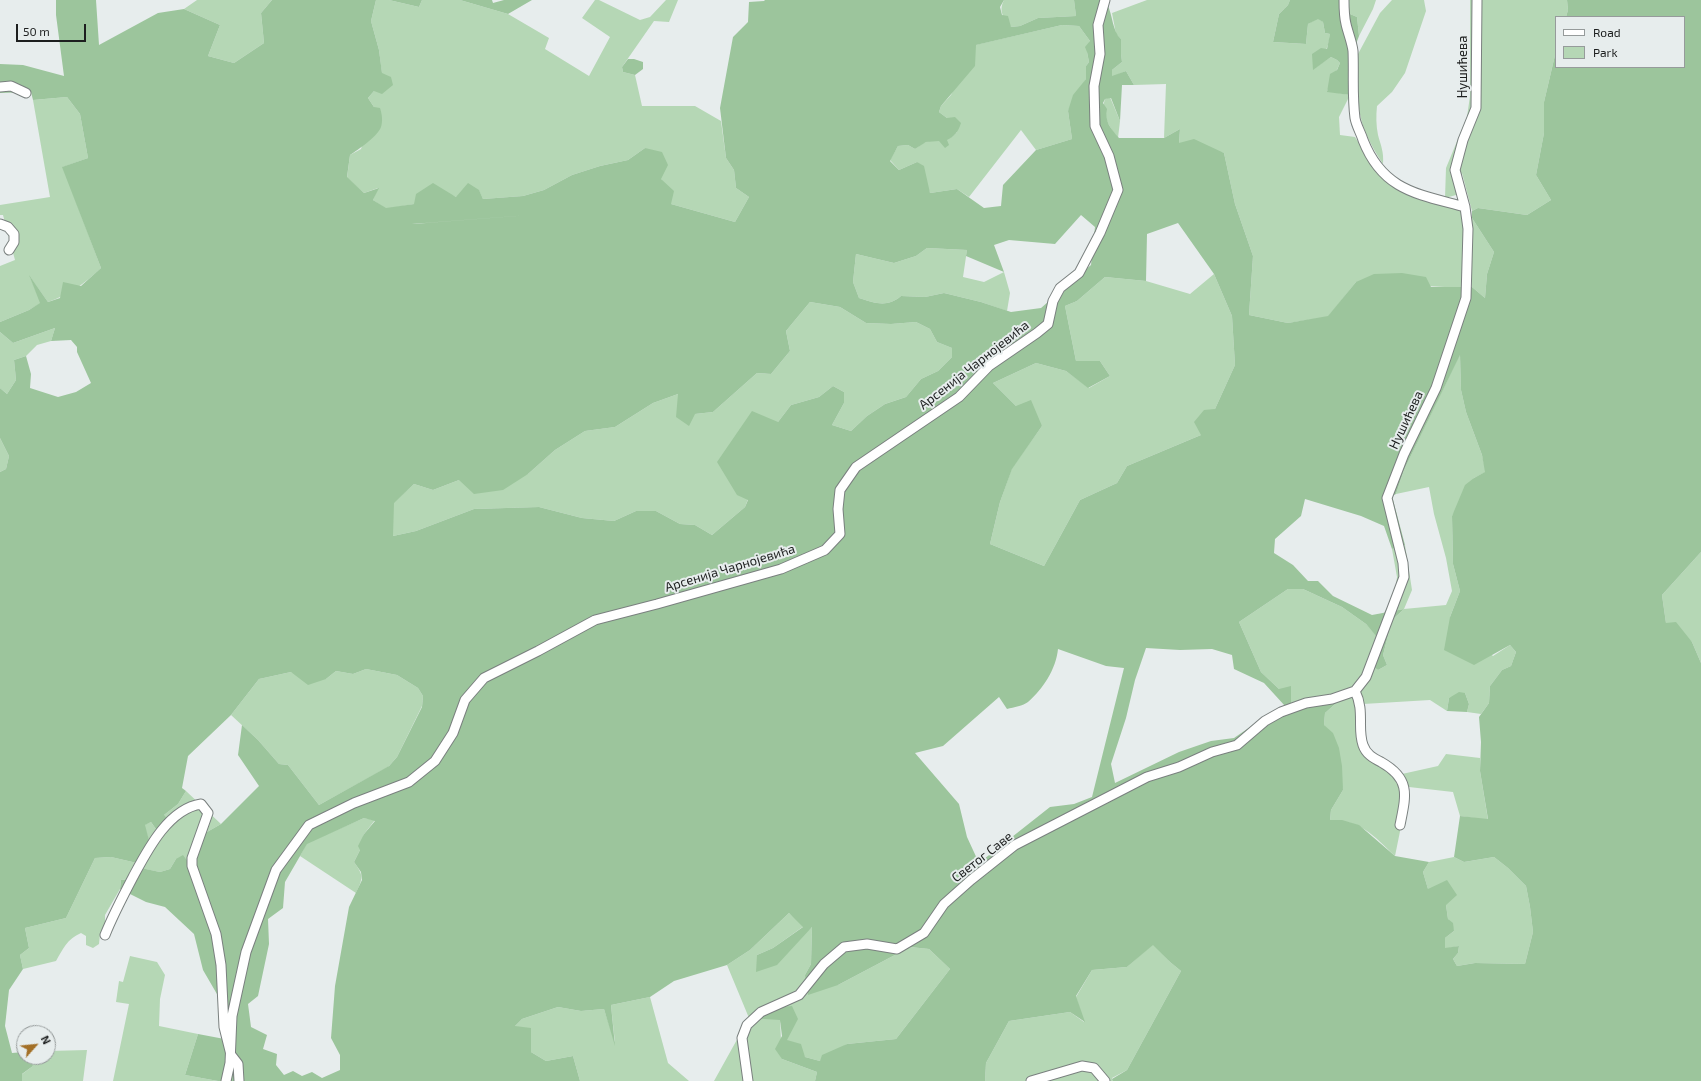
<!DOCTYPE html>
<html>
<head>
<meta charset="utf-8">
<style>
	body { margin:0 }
	#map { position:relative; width:1701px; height:1081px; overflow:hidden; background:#e7eded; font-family:"Exo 2",sans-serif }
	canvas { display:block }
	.legend { position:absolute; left:1555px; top:16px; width:130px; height:52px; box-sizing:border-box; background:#e7eded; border:1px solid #969b9b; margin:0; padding:5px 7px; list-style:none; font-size:12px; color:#1d1f1f }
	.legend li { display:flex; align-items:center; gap:8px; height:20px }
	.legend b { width:20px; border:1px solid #969b9b }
	.north { position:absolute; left:16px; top:1025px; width:40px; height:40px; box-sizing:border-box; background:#e7eded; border:1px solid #969b9b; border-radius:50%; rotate:63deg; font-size:11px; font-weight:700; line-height:16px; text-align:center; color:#1d1f1f }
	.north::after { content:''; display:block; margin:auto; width:14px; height:18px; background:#a37027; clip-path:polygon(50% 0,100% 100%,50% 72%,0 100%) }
	.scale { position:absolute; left:16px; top:24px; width:70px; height:18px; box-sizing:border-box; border:2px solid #1d1f1f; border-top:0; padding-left:5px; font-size:12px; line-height:14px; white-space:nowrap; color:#1d1f1f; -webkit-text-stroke:3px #e7eded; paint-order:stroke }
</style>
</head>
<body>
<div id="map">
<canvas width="1701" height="1081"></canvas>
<ul class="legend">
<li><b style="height:5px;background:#fff"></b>Road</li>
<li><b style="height:11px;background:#b5d7b5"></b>Park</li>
</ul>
<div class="north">N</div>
<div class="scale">50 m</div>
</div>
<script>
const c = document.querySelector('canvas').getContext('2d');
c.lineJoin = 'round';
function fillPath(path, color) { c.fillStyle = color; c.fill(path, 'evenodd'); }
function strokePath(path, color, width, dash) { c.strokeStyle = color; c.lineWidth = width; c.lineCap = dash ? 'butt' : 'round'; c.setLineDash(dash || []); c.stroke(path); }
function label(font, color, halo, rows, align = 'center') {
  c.font = font + ' "Exo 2",sans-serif'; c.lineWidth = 4; c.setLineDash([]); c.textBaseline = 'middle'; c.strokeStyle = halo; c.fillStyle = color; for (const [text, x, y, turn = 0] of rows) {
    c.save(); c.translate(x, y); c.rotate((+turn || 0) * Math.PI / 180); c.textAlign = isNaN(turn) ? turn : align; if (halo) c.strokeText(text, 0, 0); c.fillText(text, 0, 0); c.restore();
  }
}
fillPath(new Path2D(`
	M197 0H272L261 13 264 43 234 63 208 56 220 25 184 9Z
	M376 0H389L419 7 422 0H460L508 14 549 38 545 49 589 76 610 37 582 18 595 0H599L640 20 650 17 666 0H678L669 22 654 21 622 67 623 72 635 75 642 106H695L721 121 726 158 734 170 736 188 749 197 735 222 671 204 661 179 645 148 628 160 600 166 572 175 544 190 523 196 483 199 479 191 456 197 449 194 414 204 386 209 373 200 378 188 364 193 347 178 350 155 361 149 374 107 368 98 374 91 382 74 379 50 371 21Z
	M1004 0H1074L1076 16 1038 18 1020 26 1011 27C1004 18 998 12 1004 0Z
	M1147 0H1290L1288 5 1279 14 1273 42 1306 44 1308 24 1318 18 1323 22 1325 33 1330 34C1329 49 1322 58 1313 69L1331 57 1337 60 1340 63 1327 91 1350 95 1339 117 1340 135 1355 137 1374 166 1412 196 1427 202 1462 209 1464 226 1462 288 1356 282 1328 317 1288 323 1249 315 1253 256 1235 204 1224 153 1179 143 1180 129 1164 138 1166 84 1134 85 1126 71 1112 77V70L1122 62 1121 54V39L1116 34 1112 13Z
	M1349 0H1376L1373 9 1359 36 1357 17 1350 14Z
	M1392 0H1424L1426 11 1405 73 1392 92 1377 106C1376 116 1376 125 1378 135 1381 146 1384 152 1383 164 1356 123 1357 105 1357 59L1358 54 1380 13Z
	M1470 0H1567L1568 10 1566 17H1556V51L1544 102V133L1536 175 1551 200 1527 215 1478 208 1472 211 1462 173 1460 182 1461 191 1456 195 1445 198 1446 168 1467 117 1470 96Z
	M1062 25 1079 26 1090 41 1087 52 1089 62 1086 66V79L1068 111 1072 139 1036 150 1021 130 969 197 957 189 930 193 917 162 899 170 890 160 898 146 908 145 915 149C918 147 922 143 926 142 938 138 948 143 957 132L947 118 939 112 941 106 951 95 975 45Z
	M67 97 80 114 88 158 63 167 101 268C84 284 70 294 48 302L30 277 41 303 29 310 0 322V266L15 260 3 215H0V205L50 197 33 100Z
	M1110 97 1120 121 1118 138C1110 128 1100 113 1105 99Z
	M1472 218 1494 252 1487 274 1485 298 1472 287Z
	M927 248 967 250 963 277 984 282 1004 272 1010 293 1007 311 981 302 944 293 925 297 901 296C887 308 875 303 859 298L853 282 856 254 894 263 916 256Z
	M1214 274 1232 316 1235 365 1215 409 1201 435 1127 466 1117 483 1080 500 1044 566 990 544 1000 502 1012 468 1042 426 1016 406 993 383 1036 363 1066 371 1089 388 1110 376 1100 361H1076L1065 306 1077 301 1105 277 1146 281 1190 294Z
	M810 302 840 307 866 323 891 324 916 322 930 329 937 342 952 348V357L938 371 921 379 906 397 885 404 867 416 851 431 832 425 844 403V392L833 386 819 397 791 405 778 422 745 507 712 535 695 525 680 524 656 511H636L614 521 582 518 539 507 474 509 416 531 393 536V503L414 484 433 490 459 480 528 474 555 450 585 431 615 427 653 403 678 394 695 414 713 412 757 373 771 374 790 351 786 331Z
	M55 328 51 341 37 345 26 356 14 360 16 380 7 394 0 388V332L13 343Z
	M1460 354 1461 390 1466 412 1482 455 1486 472 1474 478 1452 516 1453 564 1460 591 1450 617 1493 656 1510 645 1516 652 1511 666 1502 670 1490 686 1489 703 1481 714 1467 712 1469 704 1465 693 1449 698 1447 711 1430 700 1363 704 1366 741 1375 756 1402 774 1438 766 1446 754 1480 758V771L1488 820 1460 816 1453 792 1409 787 1395 856C1373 835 1362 821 1330 820L1331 810 1343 790 1324 725 1325 713 1350 691C1330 697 1311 698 1291 703L1279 689 1261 672 1239 622 1288 589H1303L1342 607 1366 624 1377 636 1366 662 1378 670 1387 665 1383 655 1392 620 1404 609 1384 613 1395 593 1397 577 1392 549 1405 545 1412 590 1404 609 1446 605 1452 591 1446 558 1434 514 1429 487 1396 494 1404 470Z
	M0 438 9 456 6 469 0 472Z
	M1701 552V663L1692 642 1666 623 1662 595Z
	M366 669 397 675 418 688 423 696 422 706 397 757 388 767 319 805 288 765 279 764 258 740 231 715 259 679 291 672 326 679 336 671 353 674Z
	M186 791 221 824 207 832 202 823 188 862 176 859 170 869 160 872 140 868 150 844 144 825 151 822 158 832 164 815 178 804Z
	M364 818 375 820 364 834 360 850 354 862C364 876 363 878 356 893L300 856 307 843Z
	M111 857 137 863 128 879 121 880 120 889 105 915V925L100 934 99 944 93 948 86 945V936L81 933C67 939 63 949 56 961L23 969 20 955 29 948 25 928 66 918 95 858Z
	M1454 857 1464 862 1494 857 1508 868 1526 886 1530 907 1533 932 1525 964 1475 963 1457 966 1453 959 1458 953 1459 946 1445 949V938L1454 931 1448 919 1446 905 1428 889 1423 872 1429 862Z
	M789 913 804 926 773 948 757 955 760 970 812 927 811 964 805 975 838 985 910 947 929 949 950 969 896 1039 847 1044 820 1061 805 1057 786 1040 780 1020 782 1059 817 1072 815 1081H714L749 1018 727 965 750 950Z
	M1153 944 1170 962 1181 971 1127 1070 1112 1078 1113 1081H985L986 1063 1009 1021 1070 1012 1084 1022 1076 997 1092 970 1127 967Z
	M130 956 157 962 165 975 160 999 159 1026 198 1034 185 1075 218 1081H113L129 1004 116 1002 119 981 123 982Z
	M650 997 668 1063 689 1081H580L573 1056 546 1061 531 1052 514 1027 522 1019 558 1007 581 1011 604 1009 615 1043 611 1005Z
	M87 1050 83 1081H22L21 1075 33 1066 30 1057H48V1051Z`), '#b5d7b5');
fillPath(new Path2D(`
	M56 0H96L99 45 158 13 184 9 220 25 208 56 234 63 264 43 261 13 272 0H376L371 21 379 50 382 73 391 77 393 85 382 94 374 91 368 98 374 107 380 108C382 114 383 121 381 127 378 136 358 150 350 155L347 177 364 193 379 188 373 200 386 208 414 204 416 194 433 183 456 197 468 183 479 190 483 199 523 196 544 190 572 175 600 166 628 160 645 148 662 152 668 165 661 179 674 191 671 204 735 222 749 197 736 188 734 170 726 158 720 108 733 37 748 22 749 2 764 1 765 0H1004L1000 7 1002 15 1008 16 1011 27 1020 26 1038 18 1076 16 1074 0H1109L1107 4C1113 15 1112 31 1121 39V54L1122 62 1112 70V76L1126 71 1134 85H1122L1120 121 1111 98 1105 99 1103 103 1107 109C1104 121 1111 129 1119 138H1164L1180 129 1179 143 1194 139 1224 153 1235 204 1253 256 1249 315 1288 323 1328 316 1356 282 1374 274 1402 273 1426 277 1431 287H1472L1485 298 1487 274 1494 252 1472 218V211L1478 208 1527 215 1551 200 1536 175 1544 133V102L1556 51V67H1684V17H1566L1568 10 1567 0H1701V552L1662 595 1666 623 1676 622 1692 642 1701 663V1081H1113L1112 1079 1127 1070 1181 971 1170 962 1153 945 1127 967 1092 970 1076 996 1085 1022 1070 1012 1009 1021 986 1063 985 1081H815L817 1072 782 1059 775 1049 782 1036 780 1020 749 1018 756 1009 792 1006 798 1019 787 1040 801 1044 805 1057 820 1061 822 1055 847 1044 896 1039 950 969 929 949 910 947 838 985 808 995 805 975 811 964 812 927 777 965 756 972 757 955 773 948 803 927 789 913 750 950 727 965 674 981 650 997 611 1005 615 1046 604 1009 581 1011 558 1007 522 1019 515 1026 531 1028V1052L546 1061 573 1056 580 1081H218L185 1075 198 1034 235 1041 237 1012 221 1001 203 970 194 934 165 907 146 902 120 889 121 880 129 879 137 863 111 857 95 858 66 918 25 928 29 948 20 955 23 969 9 990 5 1026 12 1053 24 1052V1057H30L33 1066 22 1074V1081H0V472L6 469 9 456 0 438V388L7 394 16 380 14 360 26 356 31 374 30 388 58 397 76 392 91 383 77 352V347L71 340 51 341 55 328 13 343 0 332V322L29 310 40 303 29 275 48 302 60 298 63 282 81 286 101 268 62 167 88 158 80 114 67 97 33 100 31 92 0 93V64L23 65 64 76 56 15ZM1062 25 1079 26 1090 41 1085 47 1087 52 1089 62 1086 66V79L1073 95 1068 111 1072 139 1036 150 1003 185 1001 206 984 208 957 189 930 193 924 166 917 162 899 170 890 161 898 146 908 145 915 149 926 142 939 141 945 148 949 145 947 140C955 136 958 132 961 123L955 117 947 118 939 112 941 106 975 66 976 45ZM581 211 412 224H413ZM1081 215 1095 227 1091 265 1041 308 1011 312 981 302 944 293 925 297 901 296C887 308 875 303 859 298L853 282 856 254 894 263 916 256 927 248 967 250 966 256 1004 272 994 245 1009 240 1055 244ZM1178 223 1214 274 1232 316 1235 365 1215 409 1204 410 1194 422 1201 435 1127 466 1117 483 1080 500 1044 566 990 544 1000 502 1012 469 1042 426 1031 400 1016 406 993 383 1036 363 1066 371 1088 388 1110 376 1100 361H1076L1065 306 1077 301 1105 277 1146 281 1147 234ZM810 302 840 307 866 323 891 324 916 322 930 329 937 342 952 348V357L938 371 921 379 906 397 885 404 867 416 851 431 832 425 844 403V392L833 386 819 397 791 405 778 422 752 411 717 462 737 495 748 500 745 507 712 535 695 525 680 524 656 511H636L614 521 582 518 539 507 474 509 416 531 393 536 394 503 414 484 433 490 459 480 474 494 503 490 528 474 555 450 585 431 615 427 653 403 678 394 676 417 689 426 695 414 713 412 757 373 771 374 790 351 786 331ZM1460 355 1461 390 1466 412 1482 455 1485 472 1474 478 1465 485 1452 516 1453 564 1460 591 1450 617 1444 650 1474 665 1510 645 1516 652 1511 666 1502 670 1490 686 1489 703 1479 717 1481 742 1480 771 1488 819 1460 816 1454 857 1464 862 1494 857 1508 868 1526 886 1530 907 1533 932 1525 964 1475 963 1457 966 1453 959 1458 953 1459 946 1445 948V938L1454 931 1453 923 1448 919 1446 905 1457 895 1447 880 1428 889 1423 872 1429 862 1395 856 1359 825 1342 820H1330L1331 810 1343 790 1342 766 1339 748 1333 733 1324 725 1325 713 1351 690C1331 697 1311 698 1291 703V686L1279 689 1261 672 1239 622 1288 589H1303L1342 607 1366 624 1377 637 1366 662 1378 670 1387 665 1383 655 1392 620 1404 609 1372 615 1333 596 1318 581H1308L1293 565 1274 553 1275 539 1301 516 1305 499 1361 516 1384 526 1392 549 1405 545 1392 496 1396 494 1404 470ZM1146 648 1180 650 1212 649 1232 655 1234 669 1264 683 1285 706 1266 716 1234 738 1211 741 1179 752 1115 783 1111 764 1126 718 1135 680ZM1058 649 1106 666 1124 668 1092 797 1074 804 1050 807 979 863 967 837 959 804 915 753 943 746 999 697 1007 709C1014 707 1023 706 1028 702 1043 689 1056 669 1058 649ZM366 669 397 675 418 688 423 696 422 707 397 757 389 766 319 805 288 765 279 764 258 740 242 725 238 755 259 786 221 824 207 832 202 822 188 862 183 855 176 859 170 869 160 872 141 868 150 844 145 825 151 822 158 832 169 821 164 815 178 804 186 791 182 788 188 756 231 715 259 679 291 672 308 685 326 679 336 671 353 674ZM364 818 375 821 364 834 358 846 360 850 354 862 361 872 362 880 349 907 335 986 331 1038 340 1055V1070L322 1078 312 1072 302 1076 293 1071 284 1075 276 1065 277 1054 263 1049 267 1035 251 1027 248 1004 258 996 269 944 268 919 283 908 285 882 307 844Z
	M389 0H422L419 7Z
	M460 0H492L493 3 504 0H532L508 14Z
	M1290 0H1349L1350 14 1357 17 1359 36 1356 44 1350 95 1327 92 1330 74 1337 70 1340 63 1337 60 1331 57 1313 70 1312 54 1321 48 1327 49 1330 34 1325 33 1323 22 1318 19 1308 24 1306 44 1273 42 1279 14 1288 5Z
	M628 59H634L643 62V69L635 75 623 72 622 67Z
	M1459 692 1465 693 1469 704 1467 712 1447 711 1449 698Z`), '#9cc59c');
const street = new Path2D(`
	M1344 0C1344 8 1344 16 1346 24 1348 33 1352 42 1353 51 1354 73 1352 95 1355 118 1356 125 1361 133 1363 140 1383 191 1418 194 1465 207
	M0 87 11 86 26 93
	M0 224 8 227 14 234V242L9 250
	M1400 825C1406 795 1411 779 1381 762 1373 758 1366 754 1363 745 1357 728 1365 711 1355 691L1366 677 1404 577 1403 563 1387 498 1404 454 1436 388 1466 298 1468 229 1465 207 1455 170 1463 140 1476 108 1477 0
	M105 935C113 915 123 896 133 877 147 851 168 809 201 804L208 813 192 858V866L216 934 221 965 224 1027 231 1055 238 1064 239 1081
	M226 1081 230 1063 232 1016 246 952 276 870 309 825 354 803 409 782 435 761 453 733 465 700 484 678 538 651 595 620 657 604 781 569 825 550 840 534 838 509 840 490 856 467 959 397 989 366 1037 333 1048 324 1053 301 1060 288 1079 273 1100 233 1118 190 1109 156 1095 126 1094 86 1100 54 1098 25 1105 0
	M748 1081 742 1038 747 1025 761 1012 799 995 824 964 844 947 867 944 897 949 924 933 944 904 971 880 1015 845 1147 777 1179 767 1212 752 1237 745 1265 721 1281 712 1306 703 1332 699 1355 691
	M1031 1081 1082 1066 1094 1068 1105 1081`);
strokePath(street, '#7a807f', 11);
strokePath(street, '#fff', 9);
label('13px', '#1d1f1f', '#e7eded', [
	["Нушићева",1463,67,-90],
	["Арсенија Чарнојевића",974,365,-38],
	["Нушићева",1406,420,-65],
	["Арсенија Чарнојевића",730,568,-17],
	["Светог Саве",982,857,-38]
]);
</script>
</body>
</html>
